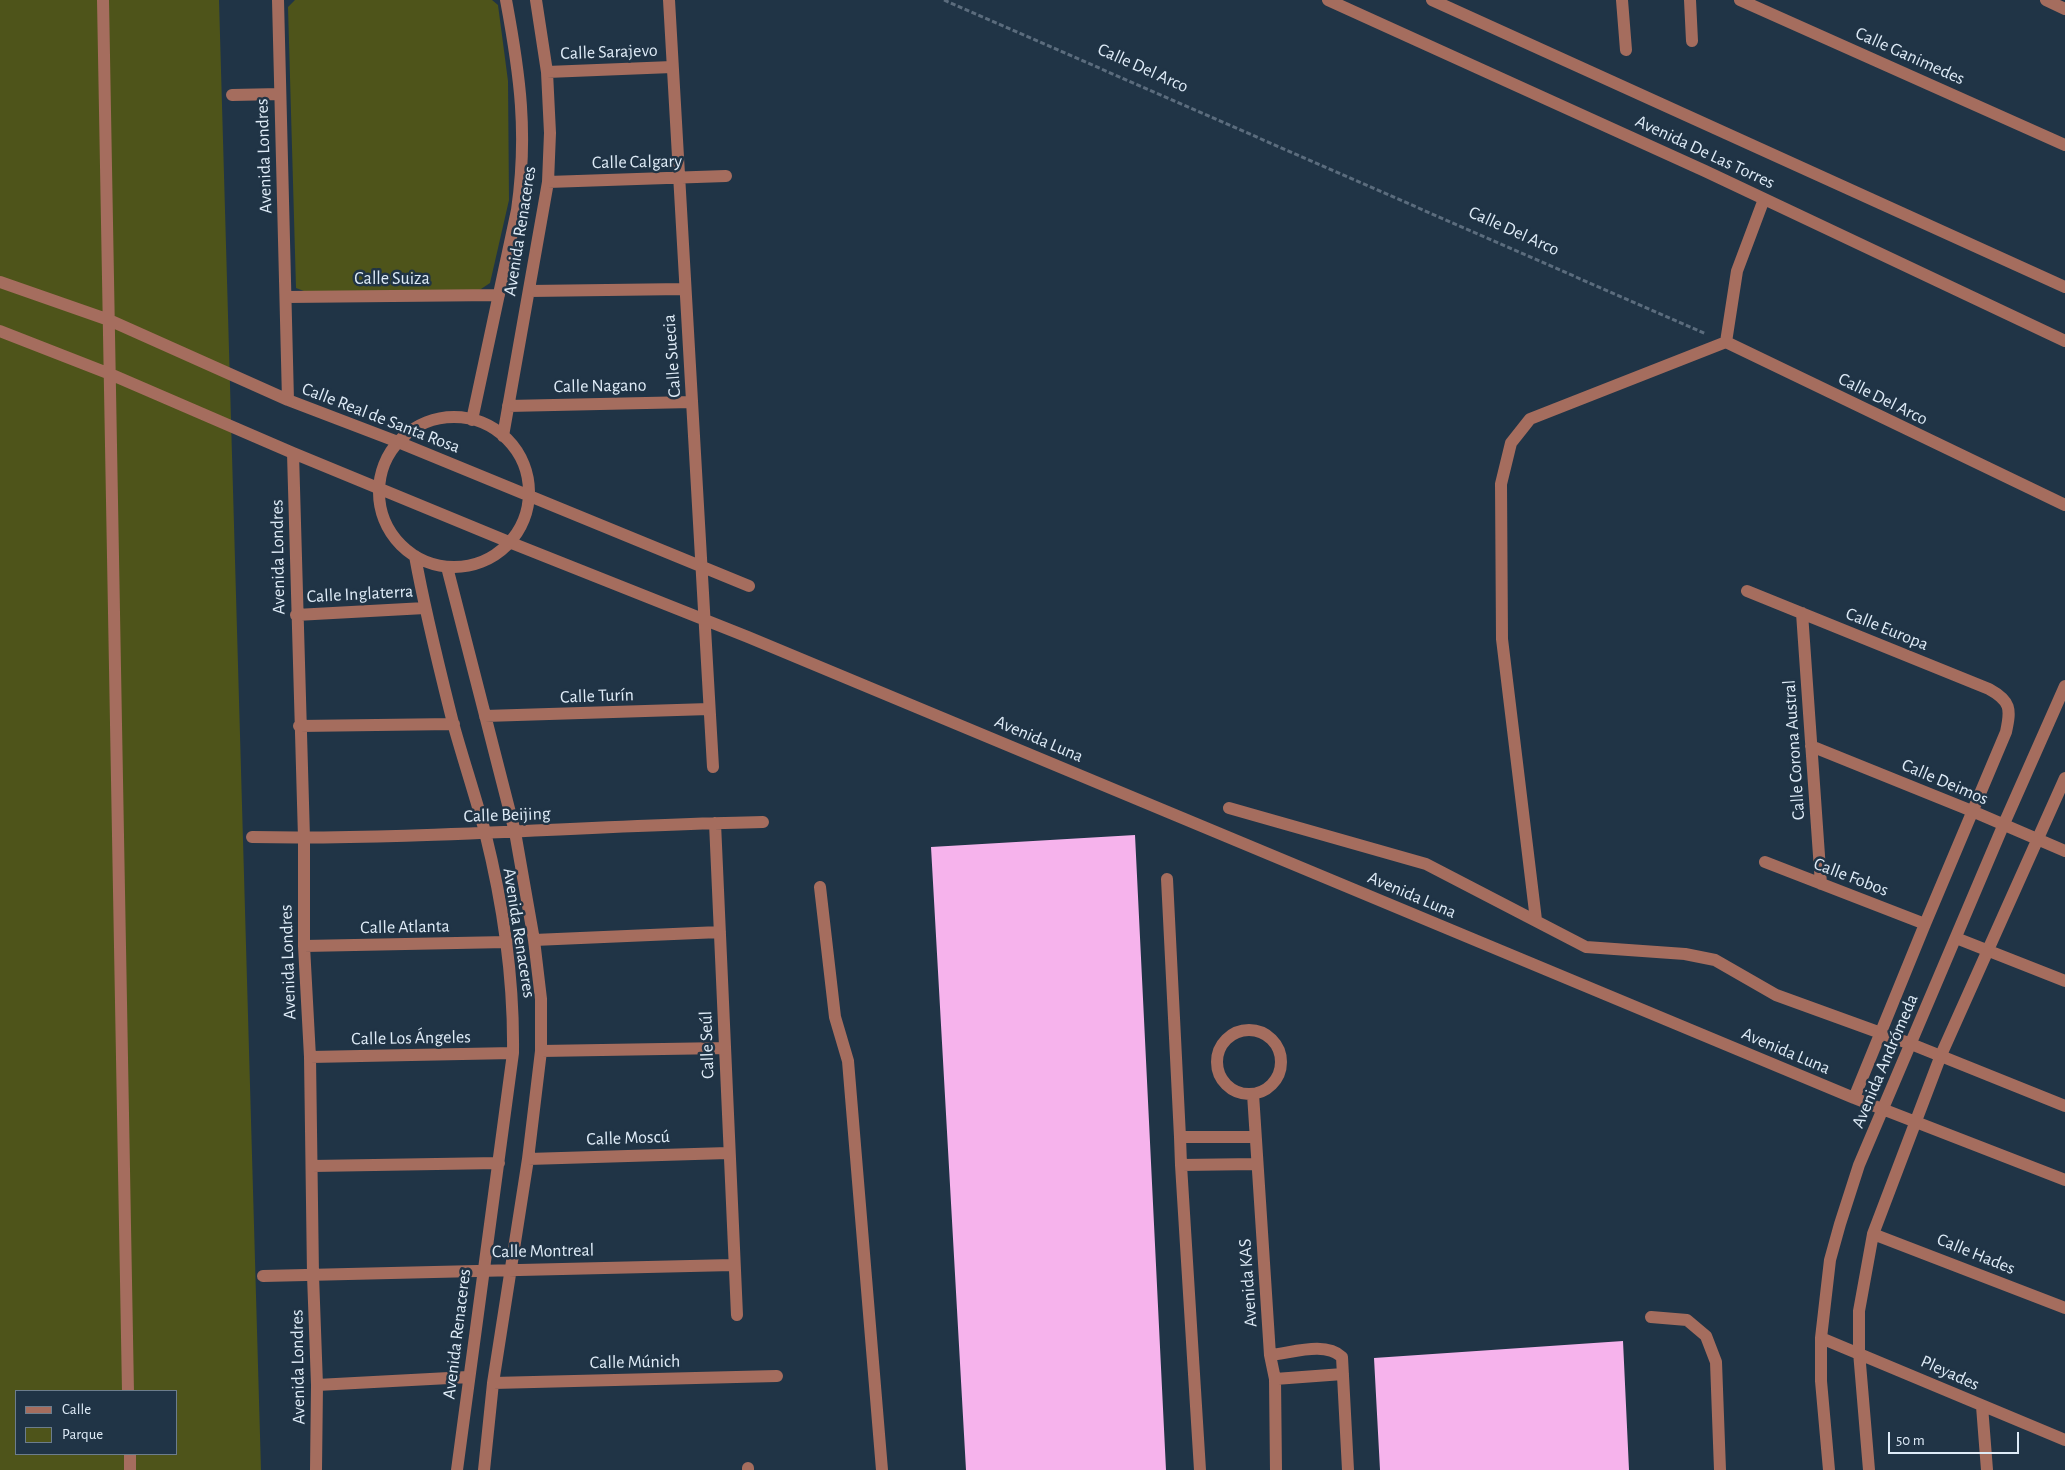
<!DOCTYPE html>
<html>
<head>
<meta charset="utf-8">
<style>
	body { margin:0 }
	#map { position:relative; width:2065px; height:1470px; overflow:hidden; background:#203446; font-family:"Alegreya Sans",sans-serif }
	canvas { display:block }
	.legend { position:absolute; left:15px; top:1390px; width:162px; height:65px; box-sizing:border-box; background:#203446; border:1px solid #6c7d8d; margin:0; padding:6px 9px; list-style:none; font-size:15px; color:#deebf7 }
	.legend li { display:flex; align-items:center; gap:10px; height:25px }
	.legend b { width:25px; border:1px solid #6c7d8d }
	.scale { position:absolute; left:1888px; top:1432px; width:131px; height:22px; box-sizing:border-box; border:2px solid #deebf7; border-top:0; padding-left:6px; font-size:15px; line-height:18px; white-space:nowrap; color:#deebf7; -webkit-text-stroke:4px #203446; paint-order:stroke }
</style>
</head>
<body>
<div id="map">
<canvas width="2065" height="1470"></canvas>
<ul class="legend">
<li><b style="height:6px;background:#a56d5e"></b>Calle</li>
<li><b style="height:14px;background:#4e541a"></b>Parque</li>
</ul>
<div class="scale">50 m</div>
</div>
<script>
const c = document.querySelector('canvas').getContext('2d');
c.lineJoin = 'round';
function fillPath(path, color) { c.fillStyle = color; c.fill(path, 'evenodd'); }
function strokePath(path, color, width, dash) { c.strokeStyle = color; c.lineWidth = width; c.lineCap = dash ? 'butt' : 'round'; c.setLineDash(dash || []); c.stroke(path); }
function label(font, color, halo, rows, align = 'center') {
  c.font = font + ' "Alegreya Sans",sans-serif'; c.lineWidth = 5; c.setLineDash([]); c.textBaseline = 'middle'; c.strokeStyle = halo; c.fillStyle = color; for (const [text, x, y, turn = 0] of rows) {
    c.save(); c.translate(x, y); c.rotate((+turn || 0) * Math.PI / 180); c.textAlign = isNaN(turn) ? turn : align; if (halo) c.strokeText(text, 0, 0); c.fillText(text, 0, 0); c.restore();
  }
}
fillPath(new Path2D(`
	M0 0H219L261 1470H0ZM16 1391H176V1454H16Z
	M295 0H492L498 5 508 81 509 200 490 283 478 291 309 293 296 288 288 7Z`), '#4e541a');
fillPath(new Path2D(`
	M1135 835 1166 1470H966L931 847Z
	M1623 1341 1629 1470H1380L1374 1358Z`), '#f6b3ec');
strokePath(new Path2D(`
	M944 0 1706 334`), '#5b6c7d', 3, [5, 2.5]);
strokePath(new Path2D(`
	M103 0 128 1391
	M278 0 288 400
	M669 0 713 767
	M1328 0 1705 171 2065 341
	M1432 0 2065 287
	M1622 0 1626 50
	M1690 0 1692 41
	M1740 0 2065 145
	M2046 0 2065 9
	M547 72 672 67
	M232 95 280 94
	M548 182 726 176
	M0 282 109 320 288 400 398 442 749 586
	M529 291 685 289
	M286 297 499 295
	M0 331 110 374 293 453 509 542 748 637 1854 1098 2065 1180
	M1726 342 2065 505
	M508 406 692 402
	M379 492a75 75 0 1 1 150 0a75 75 0 1 1-150 0Z
	M472 420 517 210C528 134 520 75 506 0
	M503 436 548 182 550 133 547 72 536 0
	M293 453 304 838V946L310 1057 313 1275 317 1385 316 1470
	M415 556C425 612 439 667 453 723 463 759 475 795 485 832 503 904 514 979 513 1053L457 1470
	M447 567 515 832 534 940 541 999V1051L528 1159 493 1383 484 1470
	M1747 591 1989 689C2011 701 2011 709 2006 732L1925 924 1854 1098
	M1802 613 1821 884
	M296 615 425 608
	M485 716 709 709
	M299 726 454 724
	M1811 746 1972 811 2065 851
	M1229 808 1426 864 1586 947 1685 954 1715 960 1776 995 1911 1044 2065 1106
	M715 823 737 1315
	M252 837C423 840 593 825 763 822
	M1765 862 1925 924
	M1167 879 1180 1137
	M820 887 835 1017 848 1061 882 1470
	M1536 920 1502 639 1501 484 1511 443 1530 419 1726 342 1737 271 1764 199
	M1956 938 2065 981
	M534 940 720 932
	M304 946 507 942
	M1217 1062a32 32 0 1 1 64 0a32 32 0 1 1-64 0Z
	M541 1051 724 1048
	M310 1057 513 1053
	M1253 1094 1270 1355 1275 1379 1276 1470
	M528 1159 728 1153
	M1181 1165 1180 1137H1255
	M312 1166 499 1163
	M1873 1234 2065 1308
	M263 1276 733 1265
	M1651 1317 1687 1320 1706 1336 1716 1362 1720 1470
	M1821 1338 2065 1440
	M1270 1355C1292 1353 1325 1341 1342 1357L1348 1470
	M1275 1379 1343 1374
	M493 1383 777 1376
	M317 1385 468 1377
	M1982 1406 1987 1470
	M130 1454V1470
	M748 1468V1470
	M1200 1470 1181 1165 1257 1164
	M1829 1470 1821 1381V1338L1830 1260 1840 1224 1859 1165 2003 826 2065 686
	M1869 1470 1859 1352V1311L1873 1234 1941 1055 2065 778`), '#a56d5e', 12);
label('18px', '#deebf7', '#203446', [
	["Calle Sarajevo",609,52,-2],
	["Calle Ganimedes",1910,56,24],
	["Calle Del Arco",1143,68,24],
	["Avenida De Las Torres",1705,152,25],
	["Avenida Londres",264,156,-92],
	["Calle Calgary",637,162,-1],
	["Avenida Renaceres",520,231,-81],
	["Calle Del Arco",1514,231,24],
	["Calle Suiza",392,279],
	["Calle Suecia",672,356,-94],
	["Calle Nagano",600,386,-1],
	["Calle Del Arco",1883,399,26],
	["Calle Real de Santa Rosa",381,418,21],
	["Avenida Londres",278,557,-91],
	["Calle Inglaterra",360,594,-3],
	["Calle Europa",1887,629,22],
	["Calle Turín",597,696,-2],
	["Avenida Luna",1039,739,23],
	["Calle Corona Austral",1794,750,-94],
	["Calle Deimos",1945,782,23],
	["Calle Beijing",507,815,-2],
	["Calle Fobos",1851,877,21],
	["Avenida Luna",1412,895,23],
	["Calle Atlanta",405,927,-1],
	["Avenida Renaceres",519,933,81],
	["Avenida Londres",288,962,-92],
	["Calle Los Ángeles",411,1038,-1],
	["Calle Seúl",707,1045,-92],
	["Avenida Luna",1786,1051,23],
	["Avenida Andrómeda",1885,1061,-67],
	["Calle Moscú",628,1138,-2],
	["Calle Montreal",543,1251,-1],
	["Calle Hades",1976,1254,22],
	["Avenida KAS",1248,1283,-94],
	["Avenida Renaceres",457,1334,-83],
	["Calle Múnich",635,1362,-1],
	["Avenida Londres",298,1367,-91],
	["Pleyades",1950,1373,24]
]);
</script>
</body>
</html>
